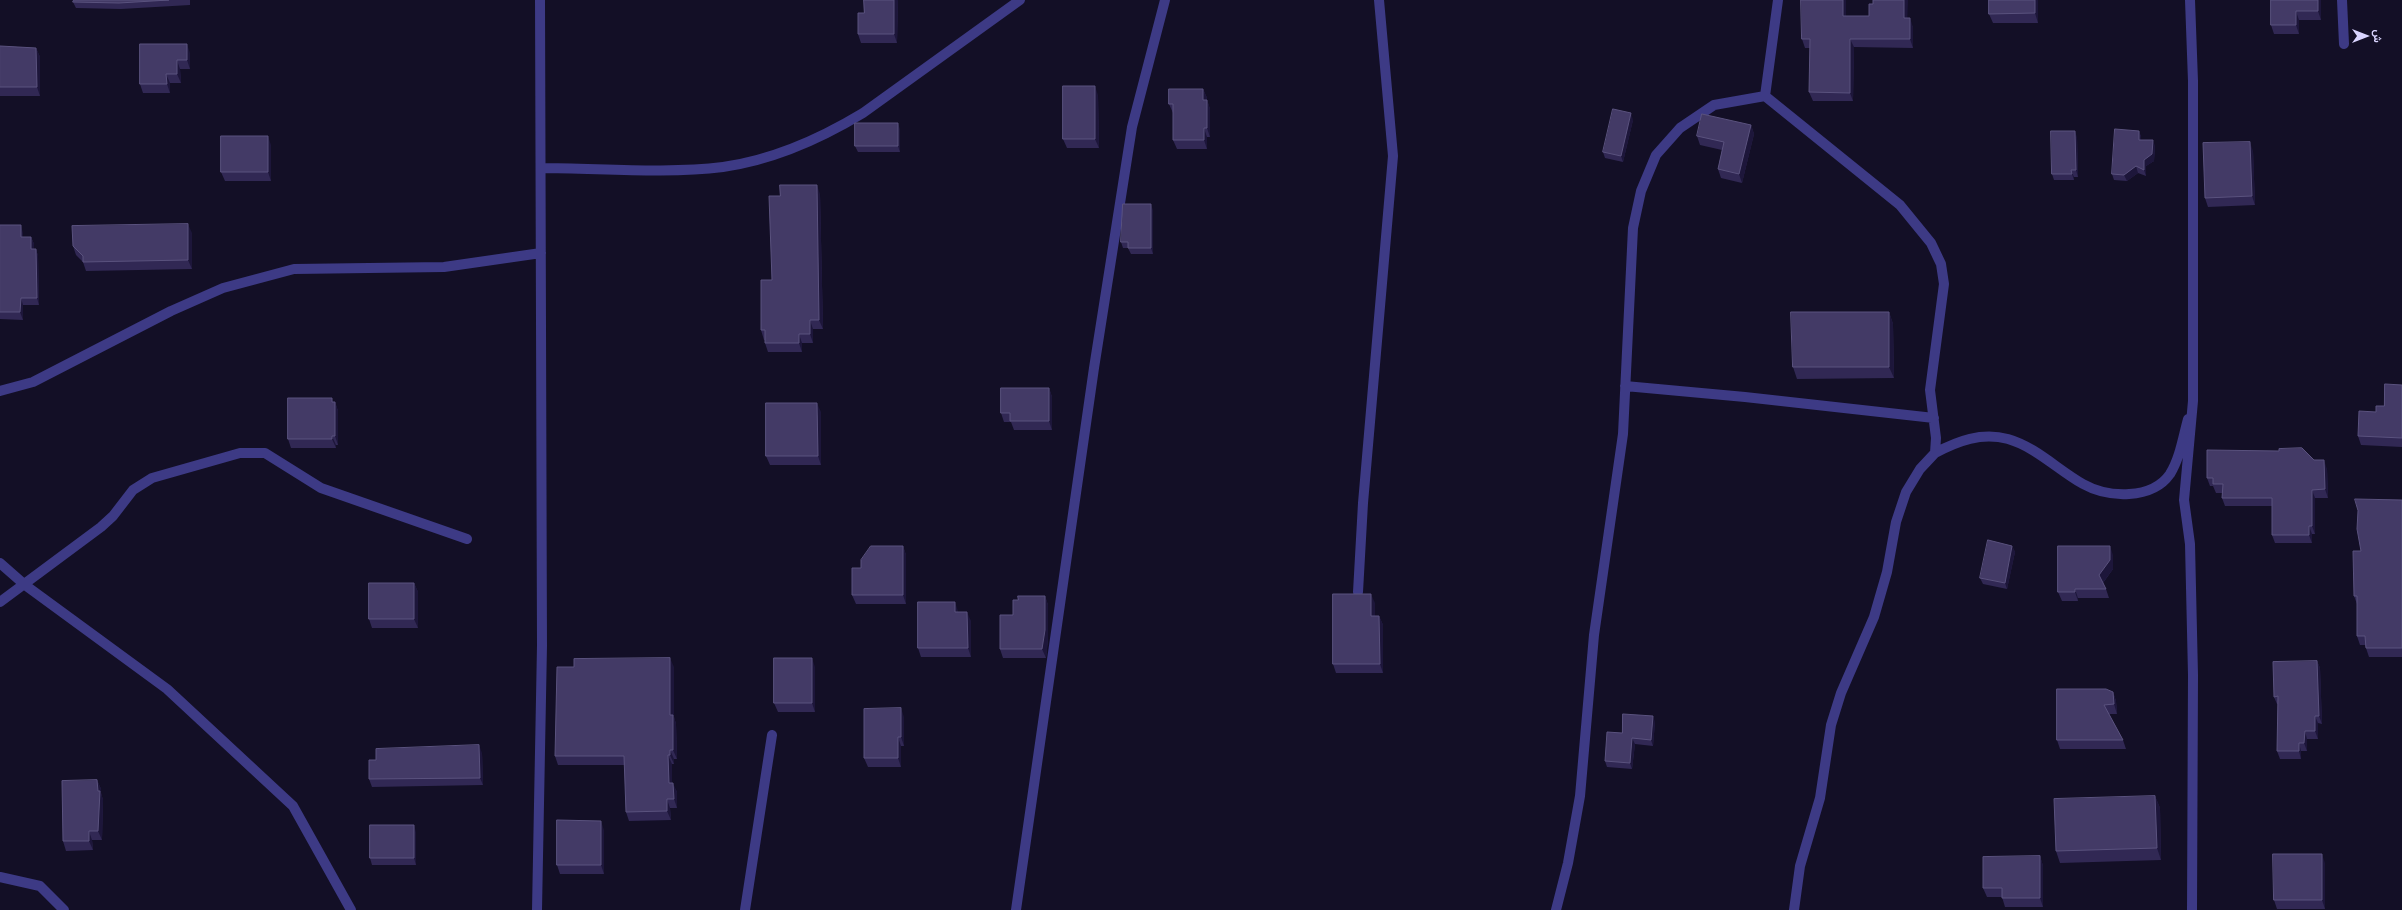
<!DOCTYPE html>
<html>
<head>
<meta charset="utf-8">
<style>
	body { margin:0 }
	#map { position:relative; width:2402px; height:910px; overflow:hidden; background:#130f26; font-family:"IBM Plex Sans",Vazirmatn,sans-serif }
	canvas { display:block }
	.north { position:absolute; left:2346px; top:16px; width:40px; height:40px; -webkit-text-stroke:3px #130f26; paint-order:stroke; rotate:90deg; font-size:11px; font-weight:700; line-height:16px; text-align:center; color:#d9d4ff }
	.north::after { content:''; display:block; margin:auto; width:14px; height:18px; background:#d9d4ff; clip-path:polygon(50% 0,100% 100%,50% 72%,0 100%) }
</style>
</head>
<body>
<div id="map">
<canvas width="2402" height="910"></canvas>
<div class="north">ش</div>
</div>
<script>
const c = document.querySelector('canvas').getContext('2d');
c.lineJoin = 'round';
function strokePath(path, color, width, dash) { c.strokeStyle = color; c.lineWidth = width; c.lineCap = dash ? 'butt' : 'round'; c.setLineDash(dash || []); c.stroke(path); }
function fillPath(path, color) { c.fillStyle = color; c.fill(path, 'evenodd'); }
strokePath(new Path2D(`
	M1778 0 1765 96 1900 205 1931 243 1941 264 1944 284 1930 390 1936 438 1935 453 1920 469 1906 492 1896 522 1887 572 1874 617 1841 693 1831 725 1820 798 1800 866 1794 910
	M2190 0 2193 81V401L2184 500 2190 544 2193 675 2192 910
	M2342 0 2344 44
	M541 168C599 168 665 174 723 167 773 160 820 139 863 113L1020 0
	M1625 386 1745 397 1934 418
	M0 391 33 382 171 311 223 288 294 269 444 267 541 253
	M1935 453C1958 441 1981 432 2008 439 2036 447 2058 470 2083 484 2108 498 2152 500 2170 474 2180 458 2183 437 2188 419
	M0 563 25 585 167 689 293 806 351 910
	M1358 592 1363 503 1393 156 1379 0
	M0 602 101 527 113 516 133 490 152 478 240 453H265L321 488 467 539
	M0 877 40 886 64 910
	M537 910 542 645 540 0
	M745 910 772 735
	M1016 910 1094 368 1132 127 1165 0
	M1556 910 1568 863 1580 796 1594 635 1623 434 1633 228 1641 191 1656 155 1680 128 1714 105 1765 96`), '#3d3a85', 10);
fillPath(new Path2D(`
	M74 0H190V5L121 9 76 8 73 2Z
	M864 0H898L897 43H861L858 34 864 13Z
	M2038 0V23H1993L1989 14Z
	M2271 0H2321V20H2299V34H2274L2271 25Z
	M1846 16 1907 18 1913 27V48L1854 47 1853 101H1813L1809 92 1810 48H1805L1802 39Z
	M140 44 190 53V69H180L181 83H170V93H143L140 84Z
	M0 46 36 48 40 57V96H0Z
	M1203 89 1207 98V100L1210 109V137H1207V149H1177L1173 140V113L1169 104Z
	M1098 95 1099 148H1067L1063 139Z
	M1633 120 1623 162 1605 158 1603 152Z
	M1751 125 1754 134 1742 183 1721 178 1718 169 1722 150 1700 145 1697 136Z
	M900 129V152H858L855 146Z
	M2139 131 2141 137V140L2155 146 2154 161 2146 166V176L2138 173 2127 181 2114 180 2112 174Z
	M2077 137 2078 177H2074V180H2054L2052 174Z
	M271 145V181H225L221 172Z
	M2253 151 2255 205 2208 207 2205 198Z
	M820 194 823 329H813V343H802V352H768L765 343V340H764L761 330 772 280 780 196Z
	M1153 210V254H1131L1128 248H1123L1121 242Z
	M0 225 23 233V237H31L34 244V249H36L38 256 39 305H23V320L0 319Z
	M192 233V269L86 271 83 262 76 255 73 246Z
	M1889 312 1893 324 1894 378 1797 379 1793 367Z
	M2402 385V447L2361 445 2358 436 2376 412 2384 406Z
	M1049 388 1052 397V430H1014L1011 422H1004L1001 413Z
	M333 402H335L338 411V445H336V448H291L288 439Z
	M821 412V465H770L766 456Z
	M2314 460 2327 469 2328 498H2315V534H2312V543H2275L2272 535V506H2225L2222 498V493H2216L2213 486H2210L2207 478Z
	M2402 500V657H2369L2365 645H2360L2357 636V604L2354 596 2361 551Z
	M903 546 906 555V604H856L852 595 861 568Z
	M2012 546 2015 552 2007 589 1983 584 1980 578Z
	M2113 555V569L2103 583 2106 589 2109 598H2078V601H2062L2058 592Z
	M414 583 418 592V628H372L369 619Z
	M1045 596 1048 605V639L1046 658H1003L1000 649 1018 600Z
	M1375 603V616H1379L1383 625V673H1336L1333 664Z
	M958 611V612L971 621V657H921L918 648Z
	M2317 661 2320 668 2322 724 2318 723V739H2307V751H2301V759H2280L2277 751 2278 704H2277L2274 697Z
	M574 667H674V717L676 724 677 759H674V764H672V783L677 792V808H670L671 820 629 821 626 812 625 765H558L555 756Z
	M815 667V712H778L774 703Z
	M2113 692 2116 701 2117 714H2109L2123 740 2126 749H2060L2057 740Z
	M904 717V746H901V767H868L864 758Z
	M1655 722 1653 746 1635 744 1632 769 1607 767 1605 761 1622 733Z
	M482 753 483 785 372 787 369 779 376 760Z
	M97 780 101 789V793L103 800 102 840H92L93 850 66 851 63 841Z
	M2155 796 2160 808 2161 860 2060 863 2056 851Z
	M604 830V874H560L557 865Z
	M416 832V865H372L370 858Z
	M2040 856 2043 866V907H2005L2002 897H1987L1983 888Z
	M2325 863V909H2277L2274 900Z`), '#312854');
fillPath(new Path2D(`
	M894 0H898L897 43 894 34Z
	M1843 0H1846V24L1843 16Z
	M1904 0H1908L1907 27 1904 18Z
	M2035 0H2038V23L2035 13Z
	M2318 0H2321V20L2318 11Z
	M2296 11 2299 20V34L2296 25Z
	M1910 18 1913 27V48L1910 39Z
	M1850 39 1854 47 1853 101 1850 93Z
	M187 44 190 53V69L187 60Z
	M36 48 40 57V96L37 87Z
	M177 60 180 69 181 83 177 74Z
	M166 74 170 83V93L167 84Z
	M1095 86 1098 95 1099 148 1095 139Z
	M1203 89 1207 98V109L1203 100Z
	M1207 100 1210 109V137L1207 128Z
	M1631 113 1633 120 1623 162 1621 156Z
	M898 123 900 129V152L898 146Z
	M1751 125 1754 134 1742 183 1739 174Z
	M1204 128 1207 137V149L1204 140Z
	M2075 131 2077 137 2078 177 2076 170Z
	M2139 131 2141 137V146L2139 140Z
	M268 136 271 145V181L268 172Z
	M2153 140 2155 146 2154 161 2146 166V176L2144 170V160Z
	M2250 142 2253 151 2255 205 2252 196Z
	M2136 166 2138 173 2127 181 2124 175Z
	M2071 170 2074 177V180L2072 174Z
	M817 185 820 194 823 329 819 320Z
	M1151 204 1153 210V254L1151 248Z
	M188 224 192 233V269L188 260Z
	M21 225 23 233V244L21 237Z
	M31 237 34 244V256L31 249Z
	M36 249 38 256 39 305 37 298Z
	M21 298 23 305V320L20 312Z
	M1889 312 1893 324 1894 378 1889 367Z
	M810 320 813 329V343L810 334Z
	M799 334 802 343V352L799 343Z
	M1049 388 1052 397V430L1049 421Z
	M332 398 335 406V402L338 411V445L335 436Z
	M817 403 821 412V465L818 456Z
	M332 436 336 445V448L332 439Z
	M2324 460 2327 469 2328 498 2325 489Z
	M2312 490 2315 498V534L2312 526Z
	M2309 526 2312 534V543L2309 535Z
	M903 546 906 555V604L903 595Z
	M2012 546 2015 552 2007 589 2005 583Z
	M2110 546 2113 555V569L2102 584 2099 575Z
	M414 583 418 592V628L414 619Z
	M2075 589 2078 598V601L2075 592Z
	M1371 594 1375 603V625L1371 616Z
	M1045 596 1048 605V639L1046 658 1042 649Z
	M955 602 958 611V621L955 612Z
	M967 612 971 621V657L968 648Z
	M1379 616 1383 625V673L1380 664Z
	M670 658 674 667V717L676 724 677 759 673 750 670 715Z
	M812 658 815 667V712L812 703Z
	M2317 661 2320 668 2322 724 2319 716Z
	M2113 692 2116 701 2117 714 2114 704Z
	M901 708 904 717V746L901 737Z
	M1653 716 1655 722 1653 746 1651 740Z
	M2315 716 2318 723V739L2315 731Z
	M2305 731 2307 739V751L2304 743Z
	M898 737 901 746V767L898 758Z
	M1632 738 1635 744 1632 769 1630 763Z
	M2299 743 2301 751V759L2299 751Z
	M479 745 482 753 483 785 480 778Z
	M670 750 674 759V764L670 755Z
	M668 755 672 764V792L669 783Z
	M97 780 101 789V793L103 800 102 840 98 831Z
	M673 783 677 792V808L674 799Z
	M2155 796 2160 808 2161 860 2157 848Z
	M667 799 670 808 671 820 667 811Z
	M601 821 604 830V874L601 865Z
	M414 825 416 832V865L414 858Z
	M89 831 92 840 93 850 89 841Z
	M2322 854 2325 863V909L2322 900Z
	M2040 856 2043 866V907L2040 898Z`), '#1d163a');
const building = new Path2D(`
	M74 0H169L119 3 73 2Z
	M864 0H894V34H858V13H864Z
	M1801 0H1843V16H1869V4H1873V0H1904V18H1910V39H1850V93L1809 92 1810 39H1802Z
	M1989 0H2035V13L1989 14Z
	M2271 0H2318V11H2296V25H2271Z
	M140 44H187V60H177V74H166L167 84H140Z
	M0 46 36 48 37 87H0Z
	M1063 86H1095V139H1063Z
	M1169 89H1203V100H1207V128H1204V140H1173V104H1169Z
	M1613 109 1631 113 1621 156 1603 152Z
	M1702 114 1751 125 1739 174 1718 169 1724 142 1697 136Z
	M855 123H898V146H855Z
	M2115 129 2139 131V140H2153L2152 154 2144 160V170L2136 166 2124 175 2112 174Z
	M2051 131H2075L2076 170H2071L2072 174H2052Z
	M221 136H268V172H221Z
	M2250 142 2252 196 2205 198 2203 143Z
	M780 185H817L819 320H810V334H799V343H765V330H761V280H772L769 196H780Z
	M1123 204H1151V248H1128V242H1121Z
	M188 224V260L83 262V256L73 246 72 226Z
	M0 225H21V237H31V249H36L37 298H21L20 312H0Z
	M1791 312H1889V367H1793Z
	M2385 384 2402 385V438L2358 436 2359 411 2376 412V406H2384Z
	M1001 388H1049V421H1010V413H1001Z
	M288 398H332V402H335V436H332V439H288Z
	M766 403H817L818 456H766Z
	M2302 448 2314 460H2324L2325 489 2312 490V526H2309V535H2272V498H2222L2223 484H2213V478H2207V450L2279 451V449Z
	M2355 499 2402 500V648H2366L2365 636H2357V596H2354L2353 551H2361L2357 529 2358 511Z
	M1988 540 2012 546 2005 583 1980 578Z
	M871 546H903V595H852V568H861V560Z
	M2058 546H2110V560L2099 575 2106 589H2075V592H2058Z
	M369 583H414V619H369Z
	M1333 594H1371V616H1379L1380 664H1333Z
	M1018 596H1045V630L1042 649H1000V615H1013V600H1018Z
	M918 602H955V612H967L968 648H918Z
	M670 658V715H673V750H670V755H668L669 783H673L674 799H667V811L626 812 624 756H555L557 667H574V659Z
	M774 658H812V703H774Z
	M2317 661 2319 716H2315V731H2305L2304 743H2299V751H2277L2278 696 2274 697 2273 662Z
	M2057 689H2106L2113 692 2114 704 2104 705 2123 740H2057Z
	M901 708V737H898V758H864V709Z
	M1623 714 1653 716 1651 740 1632 738 1630 763 1605 761 1607 732 1622 733Z
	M479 745 480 778 369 779V760H376V749Z
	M97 780 98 791H100L98 831H89V841H63L62 781Z
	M2155 796 2157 848 2056 851 2054 799Z
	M557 820 601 821V865H557Z
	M370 825H414V858H370Z
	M2273 854H2322V900H2274Z
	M2040 856V898H2002V888H1983V857Z`);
fillPath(building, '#433a66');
strokePath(building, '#5a527e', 1);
</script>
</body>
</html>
